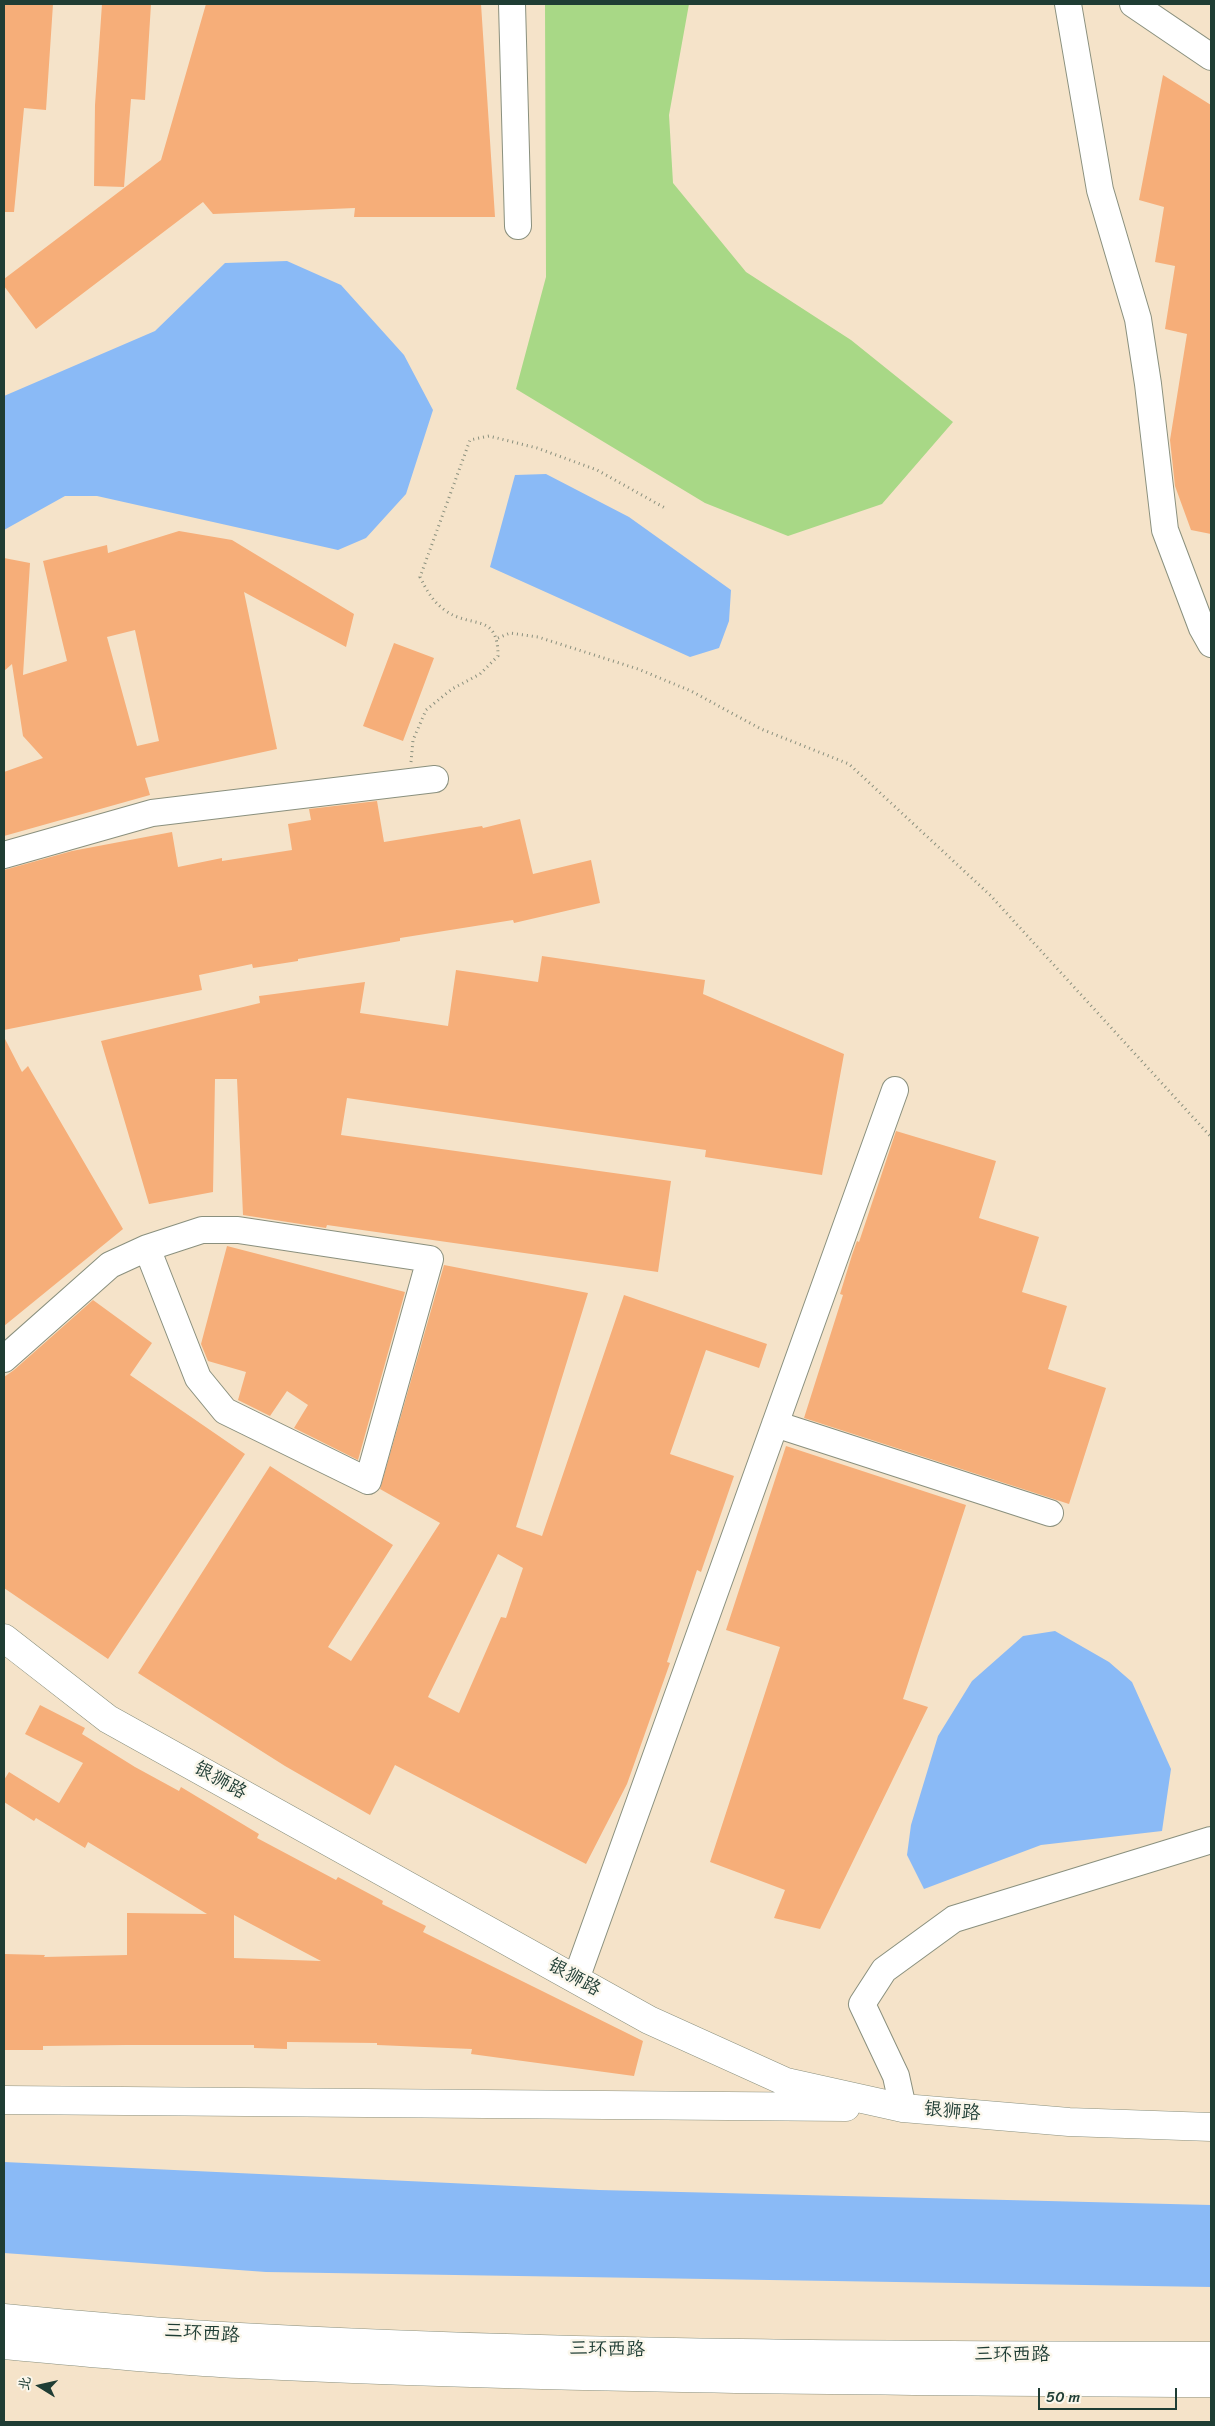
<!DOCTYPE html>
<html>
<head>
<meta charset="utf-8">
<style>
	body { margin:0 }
	#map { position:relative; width:1215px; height:2426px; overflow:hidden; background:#f5e3c9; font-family:Sriracha,"LXGW WenKai TC",sans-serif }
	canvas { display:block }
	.frame { position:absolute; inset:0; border:5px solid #1f3d34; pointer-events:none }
	.north { position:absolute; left:15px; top:2361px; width:50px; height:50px; -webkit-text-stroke:4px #fbf7ec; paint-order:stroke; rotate:280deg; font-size:14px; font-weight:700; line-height:20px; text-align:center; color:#1f3d34 }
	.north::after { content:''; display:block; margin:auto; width:18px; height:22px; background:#1f3d34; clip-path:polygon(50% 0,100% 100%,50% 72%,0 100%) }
	.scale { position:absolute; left:1038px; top:2388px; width:139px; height:22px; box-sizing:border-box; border:2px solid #1f3d34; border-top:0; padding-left:6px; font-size:15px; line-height:18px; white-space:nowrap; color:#1f3d34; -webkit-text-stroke:4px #fbf7ec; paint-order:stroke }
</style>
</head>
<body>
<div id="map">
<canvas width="1215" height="2426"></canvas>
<div class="frame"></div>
<div class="north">北</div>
<div class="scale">50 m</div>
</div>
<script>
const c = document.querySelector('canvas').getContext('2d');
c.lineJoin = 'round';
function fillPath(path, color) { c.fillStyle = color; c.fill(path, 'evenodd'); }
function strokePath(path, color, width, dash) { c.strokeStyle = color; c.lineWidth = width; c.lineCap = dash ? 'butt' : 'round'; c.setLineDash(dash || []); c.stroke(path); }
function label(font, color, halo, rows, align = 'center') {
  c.font = font + ' Sriracha,"LXGW WenKai TC",sans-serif'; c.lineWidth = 5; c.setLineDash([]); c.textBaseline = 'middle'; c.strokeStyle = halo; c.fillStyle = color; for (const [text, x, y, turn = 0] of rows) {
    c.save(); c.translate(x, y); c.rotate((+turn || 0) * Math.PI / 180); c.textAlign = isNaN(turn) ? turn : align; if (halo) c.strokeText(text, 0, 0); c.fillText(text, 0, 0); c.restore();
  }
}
fillPath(new Path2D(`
	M545 4H689L669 115 673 183 746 272 851 340 953 422 882 504 788 536 705 503 516 389 546 277Z`), '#a8d886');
fillPath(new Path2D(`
	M287 261 341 285 404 355 433 410 406 494 366 538 338 550 97 496H65L4 530V396L155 331 225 263Z
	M546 474 629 517 731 590 729 621 719 648 690 657 490 567 515 475Z
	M1055 1631 1109 1662 1132 1682 1171 1769 1162 1831 1041 1845 924 1889 907 1855 911 1825 938 1736 972 1681 1023 1636Z
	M4 2162 599 2190 1211 2205V2287L266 2272 4 2253Z`), '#8abaf6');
fillPath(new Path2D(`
	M4 4H53L46 110 24 108 14 212H4Z
	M102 4H151L145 100 131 99 124 187 94 186 95 105Z
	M206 4H481L495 217H354L355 208 213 214 203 202 36 329 4 286V279L161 160Z
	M1163 75 1211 105V534L1191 530 1175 486 1170 440 1187 334 1165 329 1175 266 1155 262 1164 207 1139 200Z
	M179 531 232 540 354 614 346 647 244 592 277 749 145 778 150 795 4 836V772L43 758 23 736 12 664 4 671V558L30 563 23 675 67 661 43 561 107 545 108 553ZM135 630 159 741 137 746 107 637Z
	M394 643 434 658 403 741 363 726Z
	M377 801 384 842 482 826 483 828 520 819 533 874 591 860 600 903 514 923 513 920 400 938V941L298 959V961L253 968 252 964 199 975 202 990 4 1030V870L72 851 172 832 178 867 222 858V861L292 850 288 824 311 820 309 809Z
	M542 956 705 980 703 994 844 1054 822 1175 705 1157 706 1150 347 1098 341 1135 671 1181 658 1272 327 1225 326 1228 243 1215 237 1079H215L213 1192 149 1204 101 1041 260 1003 259 996 365 982 360 1013 448 1026 456 970 538 982Z
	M4 1037 22 1072 28 1066 123 1229 4 1326Z
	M896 1131 996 1161 979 1218 1039 1237 1022 1292 1067 1306 1048 1369 1106 1388 1069 1504 804 1418 843 1295 840 1294 852 1255 857 1241 859 1242Z
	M227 1246 405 1292 358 1460 294 1428 308 1405 287 1391 270 1416 238 1400 246 1372 208 1361 201 1344Z
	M444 1265 588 1293 516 1527 542 1536 624 1295 767 1344 759 1368 706 1350 670 1454 734 1476 701 1572 697 1570 667 1662 670 1663 627 1784 586 1864 395 1765 370 1815 285 1766 138 1673 270 1466 393 1545 328 1647 351 1661 440 1523 380 1489ZM498 1554 523 1568 506 1618 501 1617 459 1713 428 1697Z
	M93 1300 152 1343 130 1375 245 1454 108 1659 4 1588V1377L14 1370Z
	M786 1446 966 1505 903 1699 928 1707 820 1929 774 1918 785 1890 710 1862 780 1647 726 1630Z
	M40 1705 85 1728 82 1734 135 1767 179 1791 181 1787 259 1834 257 1838 336 1880 338 1877 383 1901 382 1904 426 1926 423 1932 643 2041 634 2076 471 2054 472 2049 377 2045V2043L287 2042V2049L254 2048V2045H126L43 2046V2050H4V1954L45 1955 44 1957 127 1955V1913L207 1914 88 1842 85 1848 36 1818 34 1821 4 1802V1780L9 1772 59 1803 83 1763 25 1734ZM234 1915 321 1961 234 1958Z`), '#f6ae79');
const minor = new Path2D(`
	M512 4 518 226
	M1068 4 1100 190 1138 319 1148 384 1165 530 1202 628 1211 644
	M1133 4 1211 57
	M4 855 152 813 435 779
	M4 1359 110 1265 147 1248 202 1230H238L430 1259 368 1481 225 1411 198 1378 147 1248
	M775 1424 1050 1513
	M576 1979 895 1090
	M903 2108 896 2076 862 2004 884 1970 954 1919 1211 1840`);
const major = new Path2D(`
	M4 1638 108 1719 649 2020 786 2082 903 2108 1069 2122 1211 2127
	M4 2100 846 2107
	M4 2318C82 2325 161 2333 240 2337 563 2355 888 2355 1211 2356
	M4 2345C82 2352 161 2360 240 2364 563 2380 887 2381 1211 2383`);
strokePath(minor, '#8a907e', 28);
strokePath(major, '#8a907e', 29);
strokePath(new Path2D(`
	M498 638 510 633 538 637 638 669 691 691 761 729 849 764 990 895 1211 1137
	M411 762 413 740 426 710 452 689 480 674 498 656C498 612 472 629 446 611 433 602 427 591 420 577L470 440 489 436 537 448 597 470 665 508`), '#8a907e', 3, [1, 4]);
strokePath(minor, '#fff', 26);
strokePath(major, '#fff', 28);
label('19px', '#1f3d34', '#fbf7ec', [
	["银狮路",220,1781,29],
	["银狮路",574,1978,29],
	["银狮路",952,2112,5],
	["三环西路",202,2334,4],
	["三环西路",607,2350,1],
	["三环西路",1012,2355]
]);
</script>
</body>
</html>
